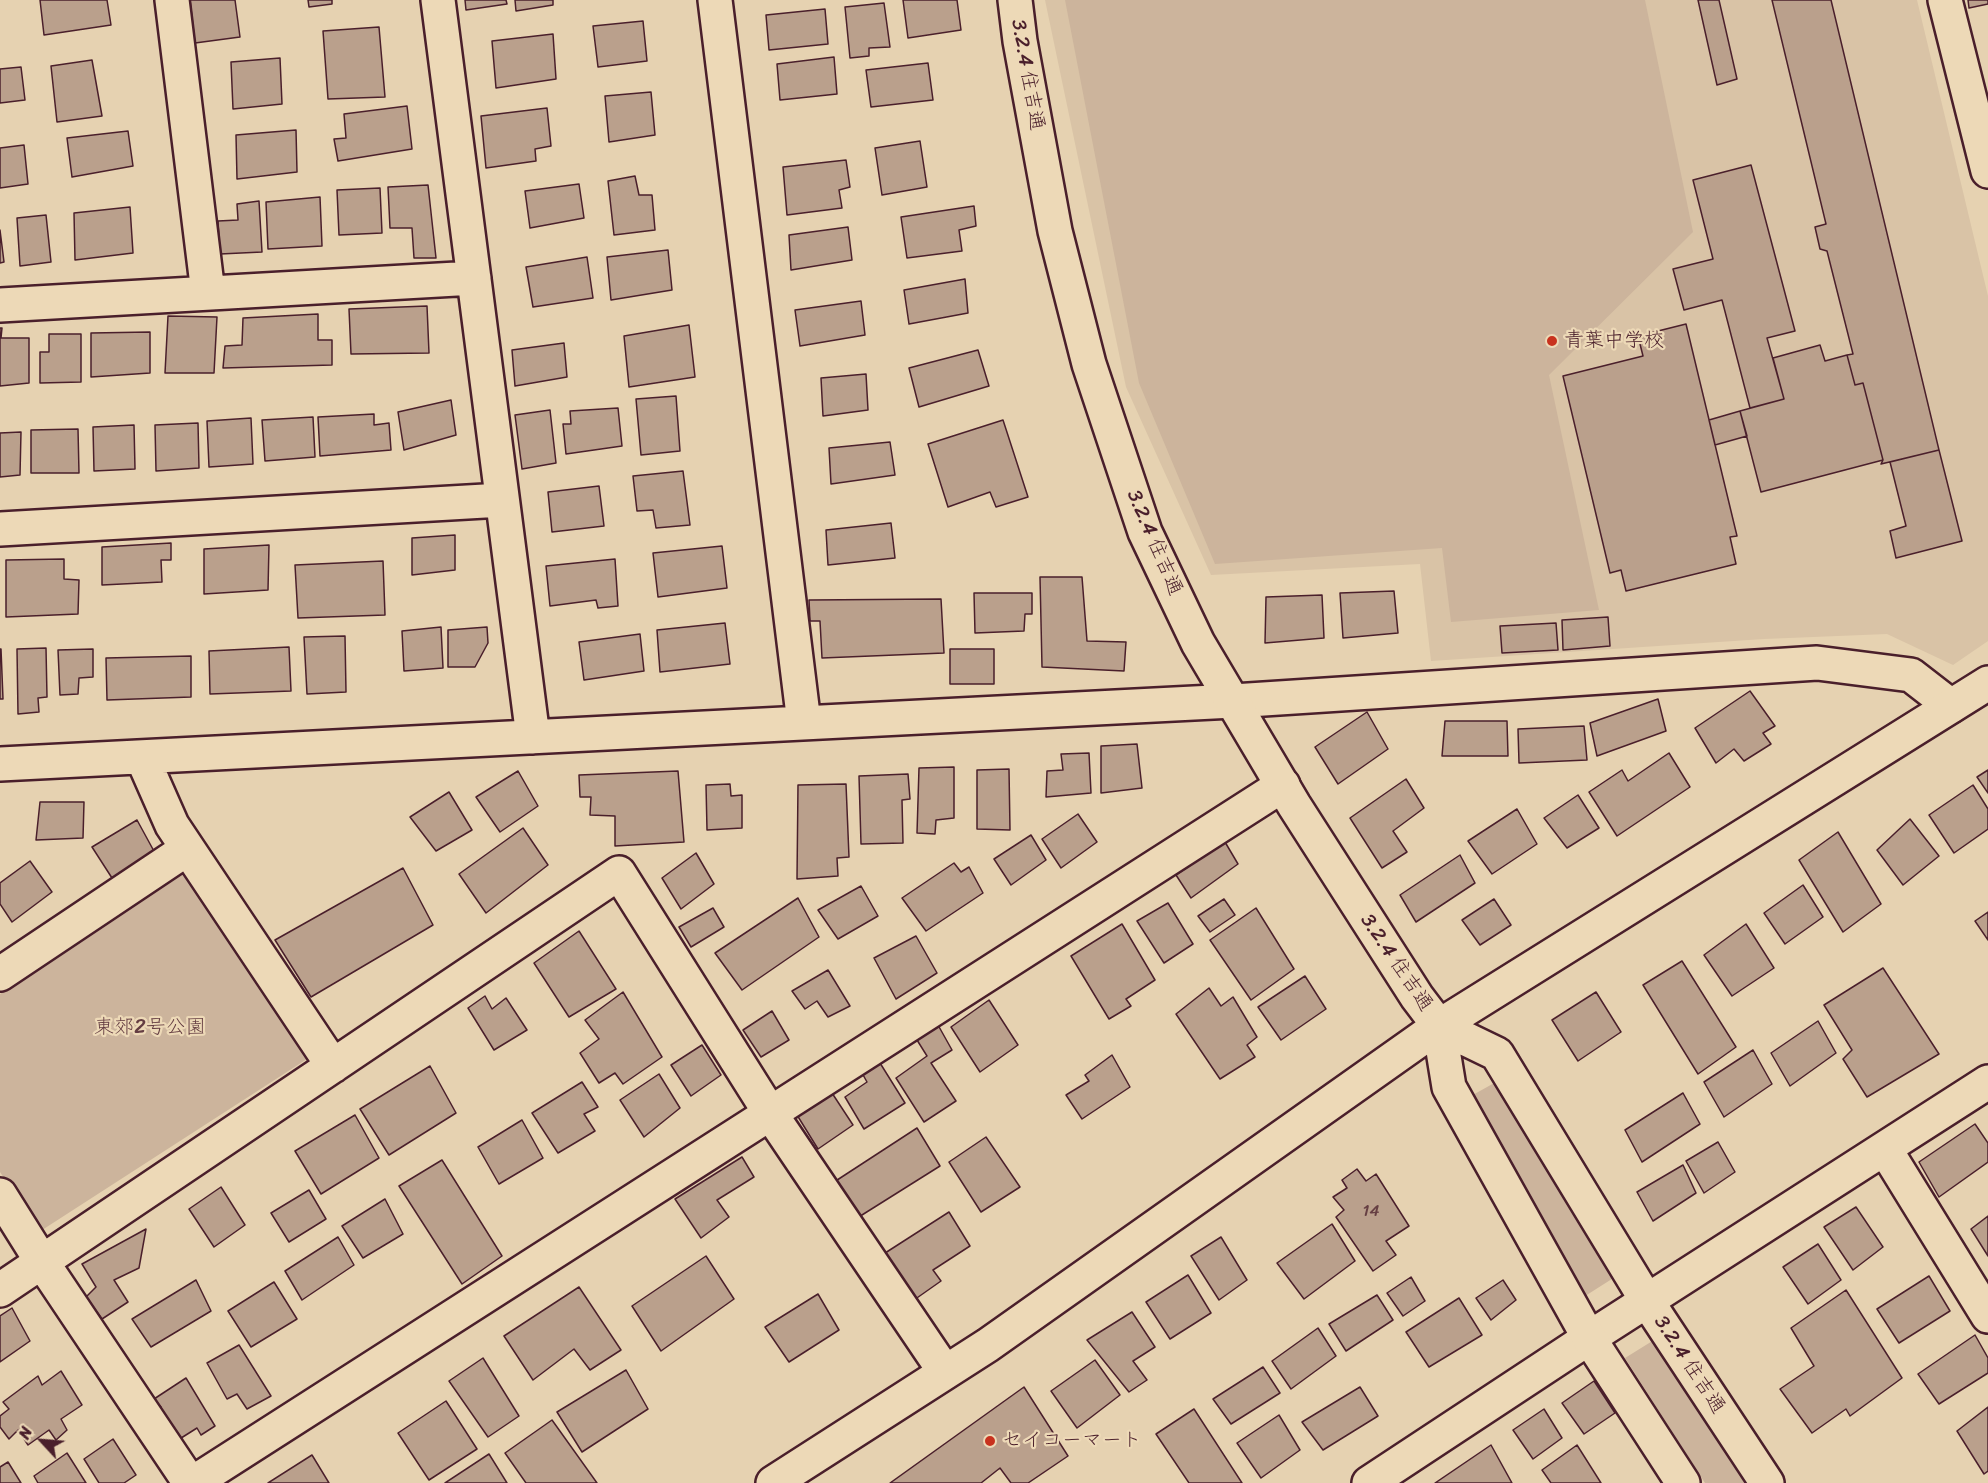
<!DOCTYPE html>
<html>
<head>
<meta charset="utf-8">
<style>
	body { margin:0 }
	#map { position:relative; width:1988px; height:1483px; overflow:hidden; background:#e6d2b1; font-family:Sriracha,sans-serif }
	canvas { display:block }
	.north { position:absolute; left:12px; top:1411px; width:60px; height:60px; -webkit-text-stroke:4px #edd9b7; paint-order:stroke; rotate:296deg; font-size:16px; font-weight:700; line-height:24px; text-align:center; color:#4a1f2b }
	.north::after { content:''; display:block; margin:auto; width:21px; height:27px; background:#4a1f2b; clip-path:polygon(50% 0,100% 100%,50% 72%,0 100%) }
</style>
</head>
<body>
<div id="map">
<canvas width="1988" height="1483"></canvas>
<div class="north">N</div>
</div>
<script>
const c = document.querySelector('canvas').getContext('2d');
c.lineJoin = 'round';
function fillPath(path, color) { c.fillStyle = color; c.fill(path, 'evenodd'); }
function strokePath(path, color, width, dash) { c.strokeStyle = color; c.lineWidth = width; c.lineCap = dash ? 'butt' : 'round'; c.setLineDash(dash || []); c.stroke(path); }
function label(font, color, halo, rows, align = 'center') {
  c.font = font + ' Sriracha,"Klee One",sans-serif'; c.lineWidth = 4.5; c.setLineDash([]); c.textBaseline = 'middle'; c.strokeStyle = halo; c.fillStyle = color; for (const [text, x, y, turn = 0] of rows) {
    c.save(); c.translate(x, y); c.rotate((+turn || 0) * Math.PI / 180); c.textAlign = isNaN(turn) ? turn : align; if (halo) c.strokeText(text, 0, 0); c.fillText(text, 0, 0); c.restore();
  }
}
fillPath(new Path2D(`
	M1045 0H1917L1988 296V641L1953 665 1887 634 1764 639 1431 661 1420 564 1211 575 1126 387Z`), '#d9c3a6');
fillPath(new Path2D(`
	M1065 0H1645L1693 232 1549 375 1599 610 1451 622 1442 548 1215 564 1139 383Z
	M186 867 307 1059 39 1232 0 1172V994Z
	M1496 1082 1615 1277 1582 1298 1471 1096Z
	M1654 1340 1747 1483H1705L1625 1358Z`), '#ccb49c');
const building = new Path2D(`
	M40 0H107L111 25 44 35Z
	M190 0H235L240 37 195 43Z
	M308 0H332V4L309 7Z
	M465 0H506L507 4 466 10Z
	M515 0H553V5L516 11Z
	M903 0H957L961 30 908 38Z
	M1698 0H1719L1737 79 1717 85Z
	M1772 0H1831L1939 450 1881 464 1883 460 1863 383 1855 385 1847 355 1853 354 1827 251 1820 249 1815 227 1826 224Z
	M1968 0H1988V4L1969 8Z
	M884 3 890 47 869 48V56L850 58 845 7Z
	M825 9 828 44 769 50 766 15Z
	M643 21 647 61 598 67 593 26Z
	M379 27 385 97 328 99 323 31Z
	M553 34 556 79 496 88 492 41Z
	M834 57 837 94 780 100 777 64Z
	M280 58 282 104 233 109 231 62Z
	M92 60 102 116 57 122 51 66Z
	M928 63 933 100 871 107 866 70Z
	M21 67 25 100 0 103V69Z
	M651 92 655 135 609 142 605 96Z
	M407 106 412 149 338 161 334 139 346 138 344 114Z
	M547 108 551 146 535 149 536 161 486 168 481 116Z
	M296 130 297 172 237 179 236 135Z
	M128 131 133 166 72 177 67 138Z
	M920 141 927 187 882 195 875 148Z
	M24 145 28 184 0 188V148Z
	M846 160 850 187 839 190 842 208 787 215 783 167Z
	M1751 165 1795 331 1767 338 1784 399 1750 408 1722 300 1684 310 1673 269 1713 259 1693 180Z
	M635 176 639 195H652L655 230 614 235 608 181Z
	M579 184 584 218 530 228 525 191Z
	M428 185 436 258H414L412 228H390L388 187Z
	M380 188 382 233 339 235 337 190Z
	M320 197 322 246 268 249 266 202Z
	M259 201 262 252 220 254 218 221 238 220 237 204Z
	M974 206 976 226 959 230 962 251 907 258 901 217Z
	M130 207 133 253 75 260 74 213Z
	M46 215 51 262 20 266 17 218Z
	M848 227 852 260 791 270 789 235Z
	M0 230 4 262 0 263Z
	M668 250 672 290 611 300 607 257Z
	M587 257 593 298 533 307 526 267Z
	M965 279 968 313 909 324 904 290Z
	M861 301 865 335 800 346 795 310Z
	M427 306 429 353 351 354 349 309Z
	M318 314V340H332V365L223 368 225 346 242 345 243 318Z
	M168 316 217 317 214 373H165Z
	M1686 324 1737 536 1730 537 1736 564 1626 591 1621 570 1610 573 1563 376 1643 356 1638 336Z
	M689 325 695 377 629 387 624 336Z
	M0 328H2L1 338H29V383L0 386Z
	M150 332V373L91 377V333Z
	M49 334H81V382L40 383V352H49Z
	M564 343 567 377 515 386 512 350Z
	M1820 345 1825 361 1847 355 1855 385 1863 383 1883 460 1761 492 1740 411 1784 399 1773 358Z
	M978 350 989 386 919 407 909 368Z
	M866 374 868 410 823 416 821 378Z
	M676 396 680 451 641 455 636 399Z
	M451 400 456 435 404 450 398 412Z
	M618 408 622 446 566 454 563 424H571L570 411Z
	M550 410 556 463 522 469 515 415Z
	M1740 411 1747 436 1715 445 1709 420Z
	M374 414V425L389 423 391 450 320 456 318 417Z
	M313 417 315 457 265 461 262 420Z
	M251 418 253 464 209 467 207 421Z
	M1003 420 1028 497 996 507 990 492 948 507 928 444Z
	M198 423 199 468 156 471 155 425Z
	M134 425 135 469 94 471 93 427Z
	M78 429 79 473H31V430Z
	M21 432 20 475 0 477V433Z
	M890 442 895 475 831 484 829 448Z
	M1939 450 1962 541 1896 558 1890 531 1906 526 1890 462Z
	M683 471 690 525 656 528 653 510 637 511 633 476Z
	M599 486 604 526 552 532 548 492Z
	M891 523 895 558 828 565 826 530Z
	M455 535V570L412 575V538Z
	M171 543V560H161L162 582 102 585V547Z
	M269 545 268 590 204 594V549Z
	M722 546 727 588 658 597 653 553Z
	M64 559V579L79 580 78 614 6 617V560Z
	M615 559 618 606 598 608 596 600 550 606 546 566Z
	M383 561 385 615 298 618 295 565Z
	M1040 577H1082L1087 641 1126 642 1124 671 1042 667Z
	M1394 591 1398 633 1343 638 1340 593Z
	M974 593H1032V614H1025L1024 631 975 633Z
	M1322 595 1324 638 1265 643 1266 597Z
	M941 599 944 653 822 658 820 621H810L809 600Z
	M1608 617 1610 646 1563 650 1562 620Z
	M725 623 730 664 660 672 657 630Z
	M1556 623 1558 650 1502 653 1500 626Z
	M441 627 443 668 404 671 402 631Z
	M487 627 488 643 475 667H448V630Z
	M640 634 644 671 584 680 579 642Z
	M345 636 346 692 307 694 304 637Z
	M289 647 291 691 210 694 209 651Z
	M46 648 47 697 38 698 39 712 18 714 17 649Z
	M0 649H1L3 699H0Z
	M93 649V677L79 678 78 694 60 695 58 650Z
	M950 649H994V684H950Z
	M191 656V697L107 700 106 658Z
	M1750 691 1775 726 1763 733 1771 744 1744 761 1734 749 1716 763 1695 728Z
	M1658 699 1666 731 1597 756 1590 723Z
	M1367 712 1388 749 1338 784 1315 747Z
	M1445 721H1507L1508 756H1442Z
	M1584 726 1587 760 1519 763 1518 729Z
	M1137 744 1142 788 1101 793V746Z
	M1089 753 1091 793 1046 797 1047 771 1063 770 1061 754Z
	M1669 753 1690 787 1617 836 1589 792 1622 770 1628 781Z
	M954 767V818L936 820 935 834 917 833 919 768Z
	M1009 769 1010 830 977 829V770Z
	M1988 770V793L1977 777Z
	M518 771 538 806 500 832 476 797Z
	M678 771 684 842 615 846V816L590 815 591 797H580L579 775Z
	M908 774 910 799 902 800 903 843 861 844 859 776Z
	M1406 779 1424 808 1393 831 1407 852 1382 868 1350 818Z
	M730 784 731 796 742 795V828L707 830 706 785Z
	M846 784 849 857 837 858 838 876 797 879 798 785Z
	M1973 785 1988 809V829L1954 853 1929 815Z
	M449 792 472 830 436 851 410 817Z
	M1578 795 1599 828 1567 848 1544 818Z
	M40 802H84L83 838 36 840Z
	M1517 809 1537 844 1492 874 1468 841Z
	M1078 814 1097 842 1061 868 1042 839Z
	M1910 819 1939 856 1903 885 1877 850Z
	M137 820 155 853 112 878 92 847Z
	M523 828 548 865 486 913 459 874Z
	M1838 832 1881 904 1843 932 1799 860Z
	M1031 835 1046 860 1011 885 994 859Z
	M1225 842 1238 864 1191 898 1176 875Z
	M696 853 714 884 681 909 662 878Z
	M1460 855 1475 883 1416 922 1400 895Z
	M30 861 52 892 12 922 0 904V883Z
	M954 863 961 872 969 867 983 893 926 931 902 898Z
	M403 868 433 925 311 997 275 940Z
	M1803 885 1823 917 1785 944 1764 913Z
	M861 886 878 916 838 939 818 910Z
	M798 898 819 937 742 990 715 953Z
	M1224 899 1235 915 1210 932 1198 916Z
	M1494 899 1511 925 1480 945 1462 920Z
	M1168 903 1193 944 1164 963 1137 921Z
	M713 908 724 927 691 947 679 927Z
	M1256 908 1294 969 1251 1000 1210 940Z
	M1988 912V940L1975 921Z
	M1122 924 1155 980 1126 999 1131 1006 1109 1019 1071 956Z
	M1746 924 1774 968 1732 996 1704 955Z
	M579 931 616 989 569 1017 534 963Z
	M916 936 937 973 896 999 874 958Z
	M1682 961 1736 1047 1698 1074 1643 985Z
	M1883 968 1939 1054 1867 1097 1843 1059 1852 1050 1824 1005Z
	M828 970 850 1006 828 1017 817 1001 805 1009 792 991Z
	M1305 976 1326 1009 1281 1040 1258 1007Z
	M1209 988 1221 1006 1233 997 1257 1037 1247 1045 1255 1057 1220 1079 1176 1014Z
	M623 992 662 1057 623 1084 615 1073 599 1083 580 1053 599 1039 585 1020Z
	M1596 992 1621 1032 1578 1061 1552 1020Z
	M485 996 492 1009 506 998 527 1030 494 1050 468 1008Z
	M989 1000 1018 1045 980 1072 951 1027Z
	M772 1011 789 1040 761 1057 743 1030Z
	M1818 1021 1836 1053 1790 1086 1771 1053Z
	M938 1025 952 1050 931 1063 956 1101 924 1122 896 1078 927 1056 917 1040Z
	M702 1045 721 1075 691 1096 671 1065Z
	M1753 1050 1772 1084 1724 1117 1704 1082Z
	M1112 1055 1130 1087 1082 1119 1066 1095 1089 1081 1085 1075Z
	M880 1063 905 1103 864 1129 845 1097 867 1082 862 1073Z
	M430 1066 456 1113 389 1155 360 1109Z
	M659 1074 680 1108 644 1137 620 1100Z
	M582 1082 598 1107 584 1114 595 1131 558 1153 532 1113Z
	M832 1093 853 1125 818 1149 797 1115Z
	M1683 1093 1700 1124 1642 1162 1625 1130Z
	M355 1115 379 1158 321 1194 295 1151Z
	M522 1120 543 1158 499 1184 478 1147Z
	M1975 1124 1988 1143V1162L1939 1197 1919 1162Z
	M917 1128 940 1166 854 1220 831 1184Z
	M986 1137 1020 1187 981 1212 949 1162Z
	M1718 1142 1735 1172 1704 1193 1686 1161Z
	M742 1157 754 1177 717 1200 729 1217 701 1238 675 1199Z
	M442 1160 502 1256 462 1284 399 1186Z
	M1683 1165 1696 1193 1653 1221 1637 1192Z
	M1357 1169 1366 1181 1376 1174 1409 1226 1386 1241 1396 1255 1373 1271 1336 1217 1344 1210 1333 1197 1347 1188 1342 1180Z
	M221 1187 245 1225 214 1247 189 1209Z
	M309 1190 326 1219 289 1242 271 1213Z
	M385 1199 403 1234 363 1258 342 1226Z
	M1856 1207 1883 1247 1853 1270 1824 1227Z
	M949 1212 970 1246 933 1270 941 1281 914 1300 882 1255Z
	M1988 1216V1256L1971 1229Z
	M1332 1224 1355 1261 1304 1299 1277 1263Z
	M146 1229 139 1268 114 1280 128 1302 102 1319 86 1297 96 1287 82 1264Z
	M338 1237 354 1265 302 1300 285 1271Z
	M1221 1237 1247 1280 1219 1300 1191 1256Z
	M1818 1244 1841 1280 1808 1304 1783 1267Z
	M706 1256 734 1299 661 1351 632 1306Z
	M1188 1275 1211 1313 1170 1339 1146 1302Z
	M1929 1276 1950 1311 1899 1343 1877 1309Z
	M1411 1277 1425 1301 1403 1316 1387 1293Z
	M196 1280 211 1311 151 1347 132 1319Z
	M1503 1280 1516 1300 1491 1320 1476 1298Z
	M274 1282 297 1319 251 1347 228 1311Z
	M579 1287 621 1350 590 1370 574 1349 533 1380 504 1336Z
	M1846 1290 1902 1378 1850 1416 1846 1409 1812 1433 1780 1389 1814 1366 1791 1328Z
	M818 1294 839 1330 789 1362 765 1327Z
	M1377 1295 1393 1320 1346 1351 1329 1324Z
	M1459 1298 1482 1335 1429 1367 1406 1332Z
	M12 1308 30 1341 0 1362V1316Z
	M1132 1312 1155 1347 1133 1361 1147 1380 1129 1392 1087 1340Z
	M1318 1328 1336 1356 1291 1389 1272 1361Z
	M1975 1335 1988 1358V1373L1939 1404 1918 1374Z
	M239 1345 271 1396 247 1409 237 1394 227 1399 207 1363Z
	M483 1358 519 1416 488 1437 449 1381Z
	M1095 1360 1120 1395 1077 1428 1051 1391Z
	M1263 1367 1280 1393 1231 1424 1213 1399Z
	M626 1370 648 1409 582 1452 557 1412Z
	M61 1371 82 1405 61 1419 67 1430 56 1440 49 1430 28 1445 18 1430 9 1439 0 1427V1416L9 1409 3 1402 38 1376 42 1385Z
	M186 1378 215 1426 201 1435 197 1428 178 1440 154 1411 161 1407 154 1399Z
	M1594 1381 1615 1413 1584 1434 1562 1403Z
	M1024 1387 1068 1456 1028 1483H1011L1000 1468 981 1483H890Z
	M1360 1387 1378 1416 1323 1450 1302 1422Z
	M446 1401 477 1449 429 1480 398 1433Z
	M1988 1407V1471L1984 1474 1957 1431Z
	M1194 1409 1242 1483H1189L1156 1434Z
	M1544 1409 1562 1438 1533 1459 1513 1430Z
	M1279 1415 1300 1450 1261 1478 1237 1443Z
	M552 1420 597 1483H526L505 1453Z
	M113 1439 136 1475 124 1483H99L84 1459Z
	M1491 1445 1512 1483H1435Z
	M1577 1445 1601 1483H1551L1542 1470Z
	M67 1453 86 1483H38L34 1476Z
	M489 1454 507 1483H445Z
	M312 1455 329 1483H268Z
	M8 1462 21 1483H0V1467Z`);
fillPath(building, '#baa08c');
strokePath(building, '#4a1f2b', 1.5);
const minor = new Path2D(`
	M172 0 208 293
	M438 0 533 737
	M715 0 804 723
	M1945 0 1988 171
	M0 305 474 278
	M0 529 502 500
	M142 757 172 825 333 1066
	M0 764 1233 701 1817 663 1911 675 1951 706
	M0 974 187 849
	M1885 1149 1988 1316
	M0 1195 42 1262 190 1483
	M0 1290 619 873 770 1113 945 1372
	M193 1483 1283 785
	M1369 1483 1589 1338 1988 1082`);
const tertiary = new Path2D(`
	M1015 0 1020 41 1055 231 1089 364 1145 532 1198 643 1294 805 1417 997 1439 1026 1497 1054 1647 1301 1767 1483
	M1439 1026 1449 1087 1589 1338 1683 1483
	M773 1483 988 1345 1439 1026 1988 683`);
strokePath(minor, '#4a1f2b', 38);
strokePath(tertiary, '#4a1f2b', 38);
strokePath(minor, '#edd9b7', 33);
strokePath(tertiary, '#edd9b7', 33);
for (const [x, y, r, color] of [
	[1552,341,6,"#c8321e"],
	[990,1441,6,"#c8321e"]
]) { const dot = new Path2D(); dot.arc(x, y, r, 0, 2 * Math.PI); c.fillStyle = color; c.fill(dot); strokePath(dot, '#edd9b7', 2); }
label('16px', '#663f43', null, [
	["14",1371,1212]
]);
label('20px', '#4a1f2b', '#edd9b7', [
	["3.2.4 住吉通",1027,75,80],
	["3.2.4 住吉通",1154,543,67],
	["3.2.4 住吉通",1396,963,56],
	["3.2.4 住吉通",1689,1365,57]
]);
label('20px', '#4a1f2b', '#edd9b7', [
	["青葉中学校",1564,341],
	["セイコーマート",1002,1441]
], 'left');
label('20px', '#643d42', '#edd9b7', [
	["東郊2号公園",150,1028]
]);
</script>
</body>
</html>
